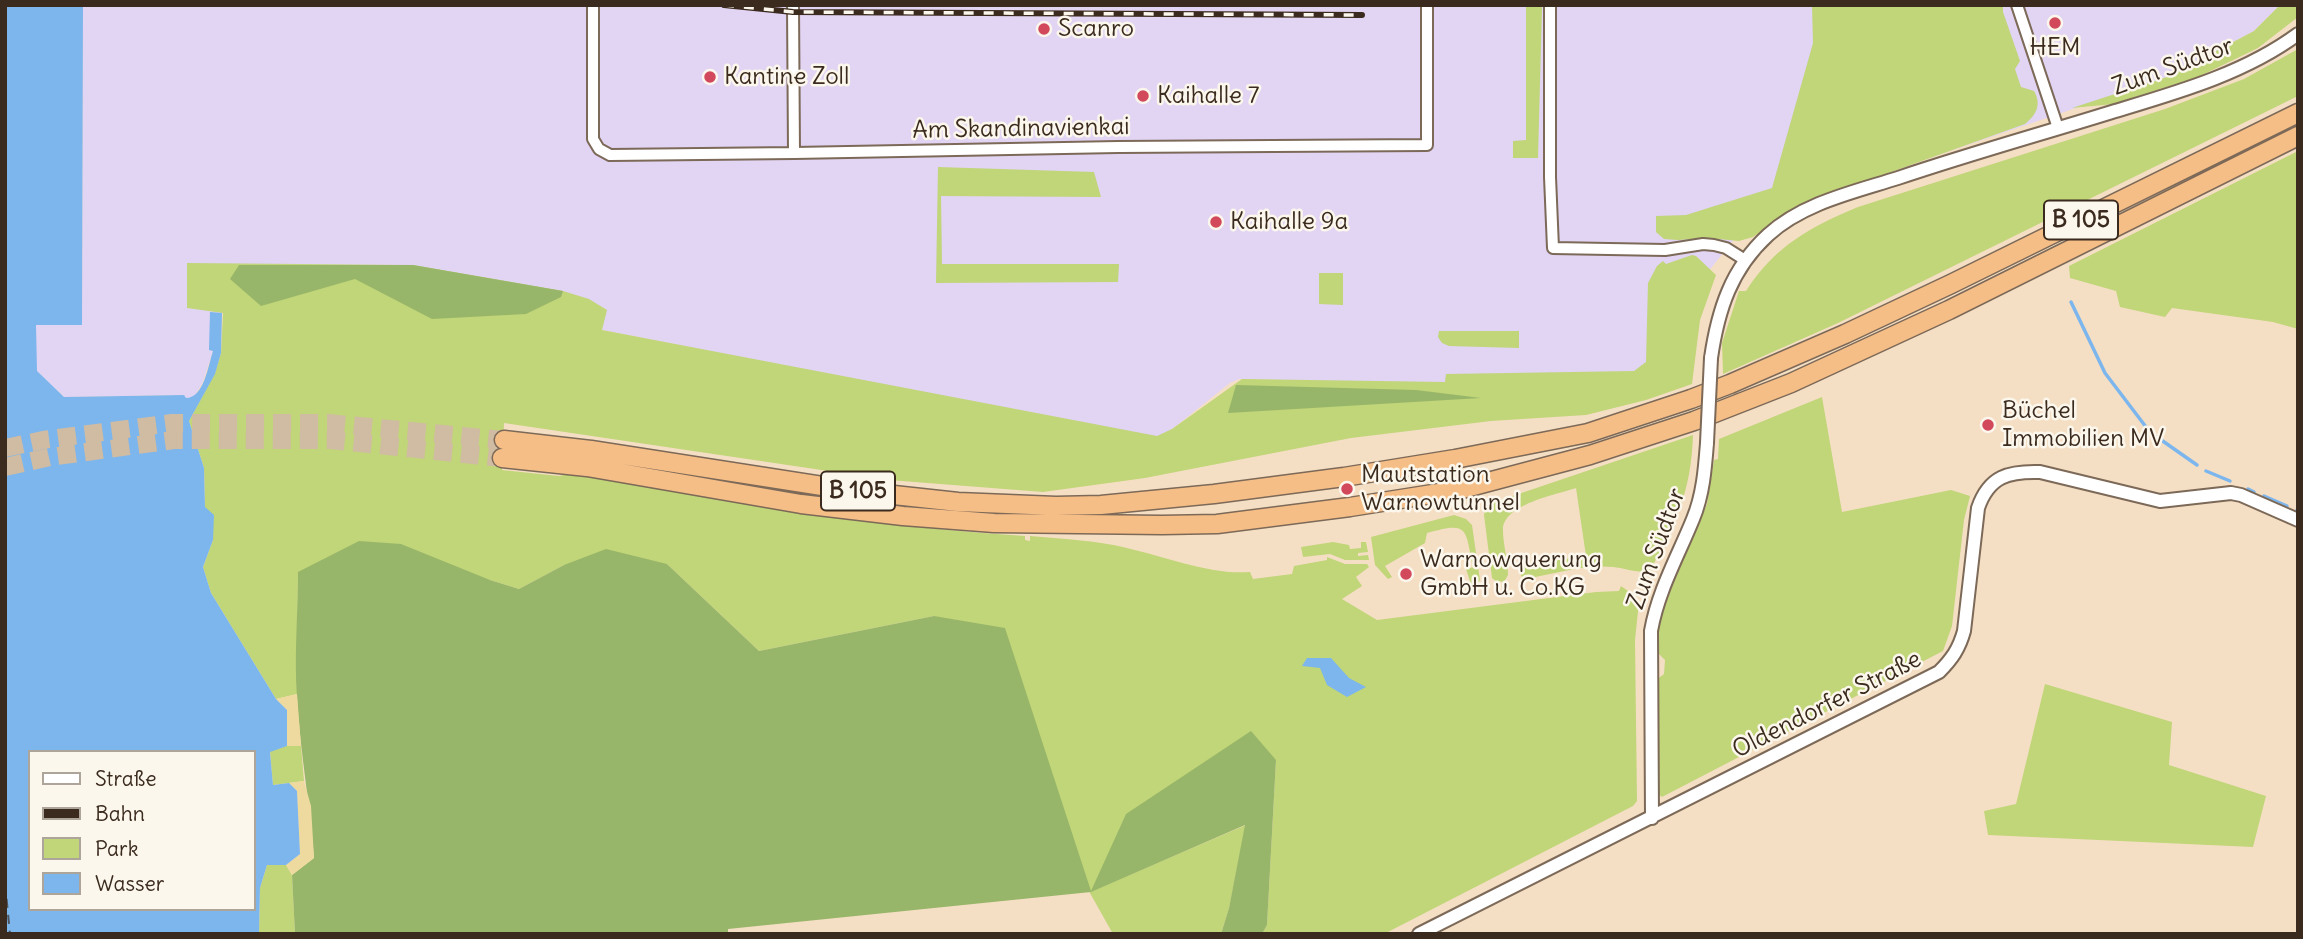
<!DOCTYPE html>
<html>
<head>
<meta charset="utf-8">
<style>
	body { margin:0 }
	#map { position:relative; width:2303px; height:939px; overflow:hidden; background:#f5dfc4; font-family:Delius,sans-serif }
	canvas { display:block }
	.frame { position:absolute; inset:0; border:7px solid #3b2a1e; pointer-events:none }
	.legend { position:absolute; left:28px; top:750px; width:228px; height:161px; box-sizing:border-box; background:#fbf7ec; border:2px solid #aea59a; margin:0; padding:9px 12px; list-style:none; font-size:21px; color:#3b2a1e }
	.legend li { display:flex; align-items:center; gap:14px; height:35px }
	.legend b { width:35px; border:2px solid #aea59a }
</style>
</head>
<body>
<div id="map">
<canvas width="2303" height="939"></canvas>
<div class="frame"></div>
<ul class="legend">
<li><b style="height:9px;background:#fff"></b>Straße</li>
<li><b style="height:9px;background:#3b2a1e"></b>Bahn</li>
<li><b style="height:19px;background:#c1d579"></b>Park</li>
<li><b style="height:19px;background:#7cb6ed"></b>Wasser</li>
</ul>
</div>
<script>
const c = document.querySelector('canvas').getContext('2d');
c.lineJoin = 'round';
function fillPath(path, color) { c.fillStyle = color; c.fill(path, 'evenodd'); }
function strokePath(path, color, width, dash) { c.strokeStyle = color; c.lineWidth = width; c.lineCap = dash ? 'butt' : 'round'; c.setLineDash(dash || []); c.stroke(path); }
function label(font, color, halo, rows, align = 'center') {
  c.font = font + ' Delius,sans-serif'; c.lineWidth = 5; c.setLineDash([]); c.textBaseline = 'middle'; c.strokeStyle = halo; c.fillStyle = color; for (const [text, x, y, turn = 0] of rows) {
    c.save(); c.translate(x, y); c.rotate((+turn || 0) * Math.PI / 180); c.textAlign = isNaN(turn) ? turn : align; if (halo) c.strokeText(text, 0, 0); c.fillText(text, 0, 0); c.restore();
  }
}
fillPath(new Path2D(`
	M83 5H2280L2254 31 2167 77 1794 204 1735 238 1704 277 1682 361 1636 374 1446 384 1239 379 1230 383 1171 430 1157 438 602 330 606 309 588 300 222 265V313H210L213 351 203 382 194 397 190 399 185 398 184 395 64 397 36 371V325L82 324Z`), '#e2d4f3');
fillPath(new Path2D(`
	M1526 5H1541L1542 8 1538 158H1513V141L1526 140Z
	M2003 5V12L2020 61 2015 69 2021 87 2034 91C2042 105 2036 115 2025 124L1799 205 1753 237 1739 241 1708 238 1678 240 1664 239 1656 232V216L1686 215 1772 188 1813 43 1812 6Z
	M2280 5H2298V17L2258 48 2198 77 2114 104 2072 108 2167 77 2254 31Z
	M2298 49V96L1838 323 1723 374 1722 343 1739 291H1746C1775 246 1810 227 1858 207L2165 109 2244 79Z
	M2298 151V329L2273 322 2172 308 2165 317 2120 307 2116 291 2070 278 2069 266Z
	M938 167 1094 172 1101 197 941 196 942 264H1119L1118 282 936 283Z
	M1692 255 1696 256 1716 275 1700 320 1692 384 1646 400 1586 415 1491 421 1351 438 1145 478 1043 492 889 480 504 423 502 470 559 476 574 473 684 491 690 494C801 514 912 529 1025 536V540L1030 541V536C1062 539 1095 540 1127 548 1166 557 1210 575 1250 572L1253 579 1292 574 1294 566 1327 560V557L1345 564H1367L1369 567 1356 577 1362 586 1342 599 1377 620 1596 592 1619 591 1621 586 1635 596 1639 602 1635 640 1637 801 1633 806 1384 934H1262L1267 925 1276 760 1092 891 1246 825 1229 908 1221 934H1113L934 616 759 651 667 564 564 565 519 589 490 580 298 572 297 694 276 699 211 593 203 567 213 540 205 507 204 468 189 421 215 373 221 353 223 313 187 308V263L413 265 563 291 589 299 607 310 602 330 1157 436 1172 429 1242 379 1445 382 1446 374 1634 371 1646 362 1648 283 1657 266 1663 261 1666 264Z
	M1319 273H1343V305L1319 304Z
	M1439 331H1519V348L1449 346 1442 343 1438 337Z
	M1822 397 1842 512 1951 490 1970 496 1964 520 1952 626 1943 651 1662 797 1656 792V680L1664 674 1665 660 1658 653 1659 624 1669 594 1707 504 1714 460 1718 459 1719 439Z
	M1693 435C1691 491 1677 520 1651 569 1638 575 1627 568 1613 567 1585 564 1553 574 1525 579L1521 576 1520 568 1524 565 1586 556 1576 488C1556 495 1503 504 1503 530 1503 545 1508 560 1508 575L1504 582 1496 581 1492 578 1484 515 1486 505Z
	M1454 515 1466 519 1472 525 1480 580 1477 585 1471 584 1466 569 1473 567C1465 528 1469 521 1427 533L1425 543 1385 566 1392 577 1388 579 1375 565 1371 537Z
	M1333 542 1349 545 1350 549 1361 548V542H1366L1368 552 1358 553V556L1368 555 1369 560H1345L1330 554 1303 557 1301 547Z
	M2045 684 2172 722 2169 765 2266 796 2253 847 1988 835 1984 811 2016 804Z
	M287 746H301L304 781 273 785 270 751Z
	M267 865H286L292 875 295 934H259L260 888Z`), '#c1d579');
fillPath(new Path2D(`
	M239 265H413L563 291 561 297 526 314 432 319 355 279 261 306 230 279Z
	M1236 385 1416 390 1481 398 1228 413Z
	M359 541 401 544 490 580 519 589 564 565 606 549 667 564 759 651 934 616 1005 628 1091 891 1126 814 1251 731 1276 760 1267 925 1262 934H1221L1229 908 1245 825 1091 892 728 929V934H295L292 875 314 858C310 804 300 751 297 697 294 656 298 614 298 572Z`), '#98b669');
fillPath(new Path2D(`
	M297 694 301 746H287V710L276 699Z
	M304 781 311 806 314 858 292 875 286 865 300 854 297 791 289 783Z`), '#eeda9e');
fillPath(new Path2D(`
	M5 5H83L82 325H36L37 371 64 397 184 395 186 398C204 398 208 366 213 351L209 350 210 312 222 313 221 353 215 374 189 421 204 468 205 507 214 515 213 540 203 567 211 593 276 699 287 710V746L270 752 273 785 289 783 297 791 300 854 286 865H267L260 888 259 934H5ZM30 752H254V909H30Z
	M1307 658H1331L1349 678 1366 687 1347 697 1327 685 1320 668 1302 666Z`), '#7cb6ed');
strokePath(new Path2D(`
	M2071 302 2105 373 2146 427
	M2157 437 2197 465
	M2206 471 2230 481
	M2248 489 2254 492
	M2264 496 2287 506
	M2297 510H2298`), '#7cb6ed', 3.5);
strokePath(new Path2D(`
	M5 883 10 934`), '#4e545c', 2, [9, 7]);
strokePath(new Path2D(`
	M5 448 43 440 172 423H328L504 440
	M5 467 50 457 174 440H331L502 458`), '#d0bba3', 18, [18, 9]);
const minor = new Path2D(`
	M593 5V139L599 149 610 155 794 153
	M793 5 794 153 1118 147 1427 145V5
	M1550 5V177L1553 248 1665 250 1703 244 1714 245 1726 248 1745 260
	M2017 5 2058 128`);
const tertiary = new Path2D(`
	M1711 358C1718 310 1731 269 1768 235 1803 203 1854 192 1898 178 1969 154 2041 134 2112 112 2175 93 2244 74 2298 34
	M1652 818 1651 631C1658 591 1678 556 1693 519 1703 495 1705 469 1707 443
	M1419 934 1939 672C1952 659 1959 649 1964 631L1978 508C1989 476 2009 471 2040 472L2160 501 2231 493 2241 495 2298 520`);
const trunk = new Path2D(`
	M504 440 591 450 848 490 958 502 1056 506 1101 505 1214 494 1344 477 1455 459 1588 433 1691 399 1730 384 1845 334 1951 284 2298 113
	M502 458 587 467 801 504 903 516 994 523 1162 525 1217 524 1350 507 1458 490 1590 455 1694 421 1791 383 1949 310 2298 136`);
strokePath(minor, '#7c6958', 14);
strokePath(tertiary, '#7c6958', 16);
strokePath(trunk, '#7c6958', 21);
strokePath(minor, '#fff', 10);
strokePath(tertiary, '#fff', 12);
strokePath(trunk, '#f6be87', 18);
const rail = new Path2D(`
	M724 5 793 12 1362 15`);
strokePath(rail, '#3b2a1e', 6);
strokePath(rail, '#fbf7ec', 3.5, [10]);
const tertiaryBridge = new Path2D(`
	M1707 443 1711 358`);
strokePath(tertiaryBridge, '#7c6958', 16, []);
strokePath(tertiaryBridge, '#fff', 12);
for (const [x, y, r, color] of [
	[2055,23,7,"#d1495b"],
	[1044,29,7,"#d1495b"],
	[710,77,7,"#d1495b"],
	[1143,96,7,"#d1495b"],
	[1216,222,7,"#d1495b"],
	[1988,425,7,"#d1495b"],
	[1347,489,7,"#d1495b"],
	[1406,574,7,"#d1495b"]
]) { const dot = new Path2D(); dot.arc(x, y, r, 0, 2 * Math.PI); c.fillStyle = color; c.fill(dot); strokePath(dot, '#fbf7ec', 2.5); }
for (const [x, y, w] of [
	[2081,220,74],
	[858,491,74]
]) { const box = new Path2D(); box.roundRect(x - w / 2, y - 19.5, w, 39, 5); c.fillStyle = '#fbf7ec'; c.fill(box); strokePath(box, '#3b2a1e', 2); }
label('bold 23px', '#3b2a1e', null, [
	["B 105",2081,220],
	["B 105",858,491]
]);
label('24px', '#3b2a1e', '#fbf7ec', [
	["Scanro",1058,29],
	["HEM",2055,48,"center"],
	["Kantine Zoll",724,77],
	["Kaihalle 7",1157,96],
	["Kaihalle 9a",1230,222],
	["Büchel",2002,411],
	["Immobilien MV",2002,439],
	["Mautstation",1361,475],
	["Warnowtunnel",1361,503],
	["Warnowquerung",1420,560],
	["GmbH u. Co.KG",1420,588]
], 'left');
label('24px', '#3b2a1e', '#fbf7ec', [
	["Zum Südtor",2173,67,-20],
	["Am Skandinavienkai",1021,129,-1],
	["Zum Südtor",1657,549,-70],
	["Oldendorfer Straße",1827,705,-27]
]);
</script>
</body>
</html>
